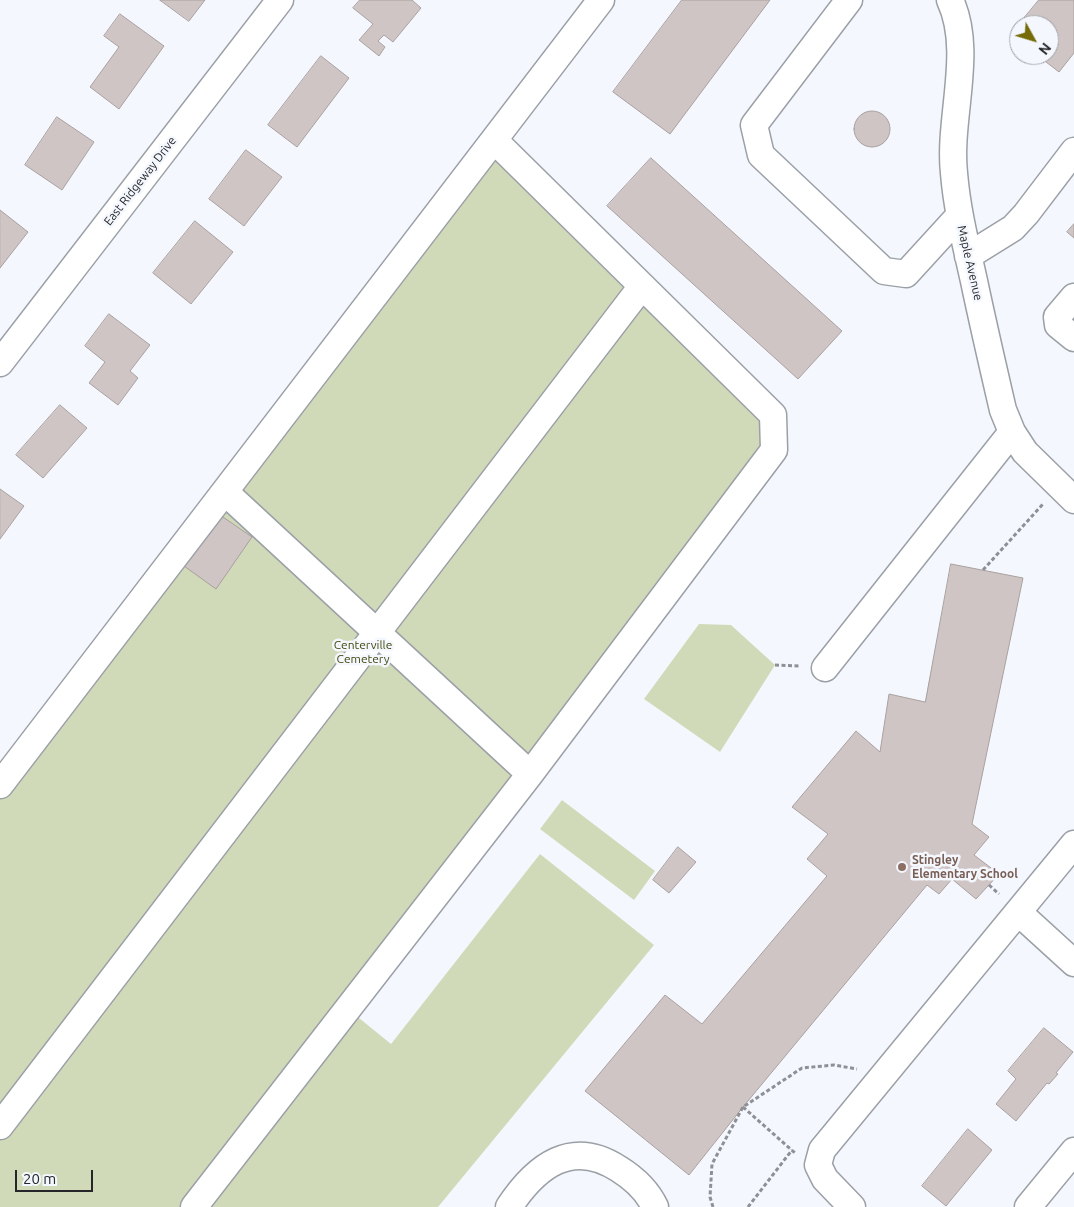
<!DOCTYPE html>
<html>
<head>
<meta charset="utf-8">
<style>
	body { margin:0 }
	#map { position:relative; width:1074px; height:1207px; overflow:hidden; background:#f4f8fe; font-family:Ubuntu,sans-serif }
	canvas { display:block }
	.north { position:absolute; left:1009px; top:15px; width:50px; height:50px; box-sizing:border-box; background:#f4f8fe; border:1px solid #a1a4a9; border-radius:50%; rotate:129deg; font-size:14px; font-weight:700; line-height:20px; text-align:center; color:#242629 }
	.north::after { content:''; display:block; margin:auto; width:18px; height:22px; background:#756c07; clip-path:polygon(50% 0,100% 100%,50% 72%,0 100%) }
	.scale { position:absolute; left:15px; top:1170px; width:78px; height:22px; box-sizing:border-box; border:2px solid #242629; border-top:0; padding-left:6px; font-size:15px; line-height:18px; white-space:nowrap; color:#242629; -webkit-text-stroke:4px #f4f8fe; paint-order:stroke }
</style>
</head>
<body>
<div id="map">
<canvas width="1074" height="1207"></canvas>
<div class="north">N</div>
<div class="scale">20 m</div>
</div>
<script>
const c = document.querySelector('canvas').getContext('2d');
c.lineJoin = 'round';
function fillPath(path, color) { c.fillStyle = color; c.fill(path, 'evenodd'); }
function strokePath(path, color, width, dash) { c.strokeStyle = color; c.lineWidth = width; c.lineCap = dash ? 'butt' : 'round'; c.setLineDash(dash || []); c.stroke(path); }
function label(font, color, halo, rows, align = 'center') {
  c.font = font + ' Ubuntu,sans-serif'; c.lineWidth = 5; c.setLineDash([]); c.textBaseline = 'middle'; c.strokeStyle = halo; c.fillStyle = color; for (const [text, x, y, turn = 0] of rows) {
    c.save(); c.translate(x, y); c.rotate((+turn || 0) * Math.PI / 180); c.textAlign = isNaN(turn) ? turn : align; if (halo) c.strokeText(text, 0, 0); c.fillText(text, 0, 0); c.restore();
  }
}
fillPath(new Path2D(`
	M494 140 773 415 774 450 348 1009 391 1044 540 854 654 945 438 1207H0V785Z
	M699 624 731 625 775 665 720 752 644 699Z
	M562 800 655 871 634 900 540 829Z`), '#d1dab8');
const building = new Path2D(`
	M160 0H205L189 21Z
	M360 0H412L421 8 393 42 384 35 378 41 385 47 379 56 359 40 373 24 353 8Z
	M682 0H770L670 134 613 92Z
	M1039 0H1074V53L1059 72 1037 55H1049V25H1019V40L1011 34Z
	M120 14 164 46 119 109 90 87 119 47 104 36Z
	M321 56 349 78 297 147 268 125Z
	M854 129a18 18 0 1 1 36 0a18 18 0 1 1-36 0Z
	M57 117 94 142 62 190 25 165Z
	M246 150 282 177 244 226 209 199Z
	M651 158 842 331 798 379 607 206Z
	M0 210 28 232 0 268Z
	M195 221 233 252 191 304 153 273Z
	M1074 224V238L1067 232Z
	M109 314 150 345 130 371 138 378 118 405 89 383 105 362 85 346Z
	M60 405 87 428 43 478 16 455Z
	M0 489 24 506 0 539Z
	M220 515 252 537 216 589 184 566Z
	M951 564 1023 578 972 824 989 837 974 855 999 874 976 899 952 879 939 894 927 885 743 1107 689 1175 585 1091 665 995 702 1024 827 876 807 859 828 834 792 807 856 731 880 752 889 694 925 702Z
	M678 847 696 862 669 893 653 880Z
	M1044 1028 1073 1052 1056 1073 1058 1074 1049 1084 1047 1083 1016 1121 996 1104 1016 1079 1008 1071Z
	M968 1129 992 1150 946 1206 922 1186Z`);
fillPath(building, '#cfc5c5');
strokePath(building, '#a9a09f', 1);
const minor = new Path2D(`
	M849 0 754 125 761 155 884 271 906 274 959 216
	M950 0C974 51 948 118 954 173 957 210 966 245 974 281 983 324 993 367 1003 410L1012 432 1025 452 1074 500
	M968 256 1013 228 1026 214 1074 151
	M1074 297 1057 317 1058 325 1074 338
	M0 363 280 0
	M225 492 530 774
	M825 668 1012 432
	M0 785 601 0
	M1018 912 1074 963
	M0 1126 642 286
	M194 1207 530 774 774 450 773 415 494 140
	M509 1207C536 1166 572 1138 619 1169 635 1179 647 1190 655 1207
	M852 1207 825 1179 818 1165 822 1150 1074 844
	M1028 1207 1074 1151`);
strokePath(minor, '#9ba0a7', 29);
strokePath(new Path2D(`
	M983 570 1043 504
	M775 665 799 666
	M989 885 999 894
	M743 1107 795 1153
	M713 1207 710 1197 712 1164 743 1107 802 1068 834 1065 857 1069
	M748 1207 792 1150`), '#8d9095', 3, [4, 2.5]);
strokePath(minor, '#fff', 26);
for (const [x, y, r, color] of [
	[902,867,5,"#8d6e63"]
]) { const dot = new Path2D(); dot.arc(x, y, r, 0, 2 * Math.PI); c.fillStyle = color; c.fill(dot); strokePath(dot, '#f4f8fe', 2); }
label('12px', '#242629', '#f4f8fe', [
	["East Ridgeway Drive",140,181,-52],
	["Maple Avenue",970,263,77]
]);
label('12px', '#414a0e', '#f4f8fe', [
	["Centerville",363,645],
	["Cemetery",363,659]
]);
label('bold 12px', '#785e54', '#f4f8fe', [
	["Stingley",912,860],
	["Elementary School",912,874]
], 'left');
</script>
</body>
</html>
